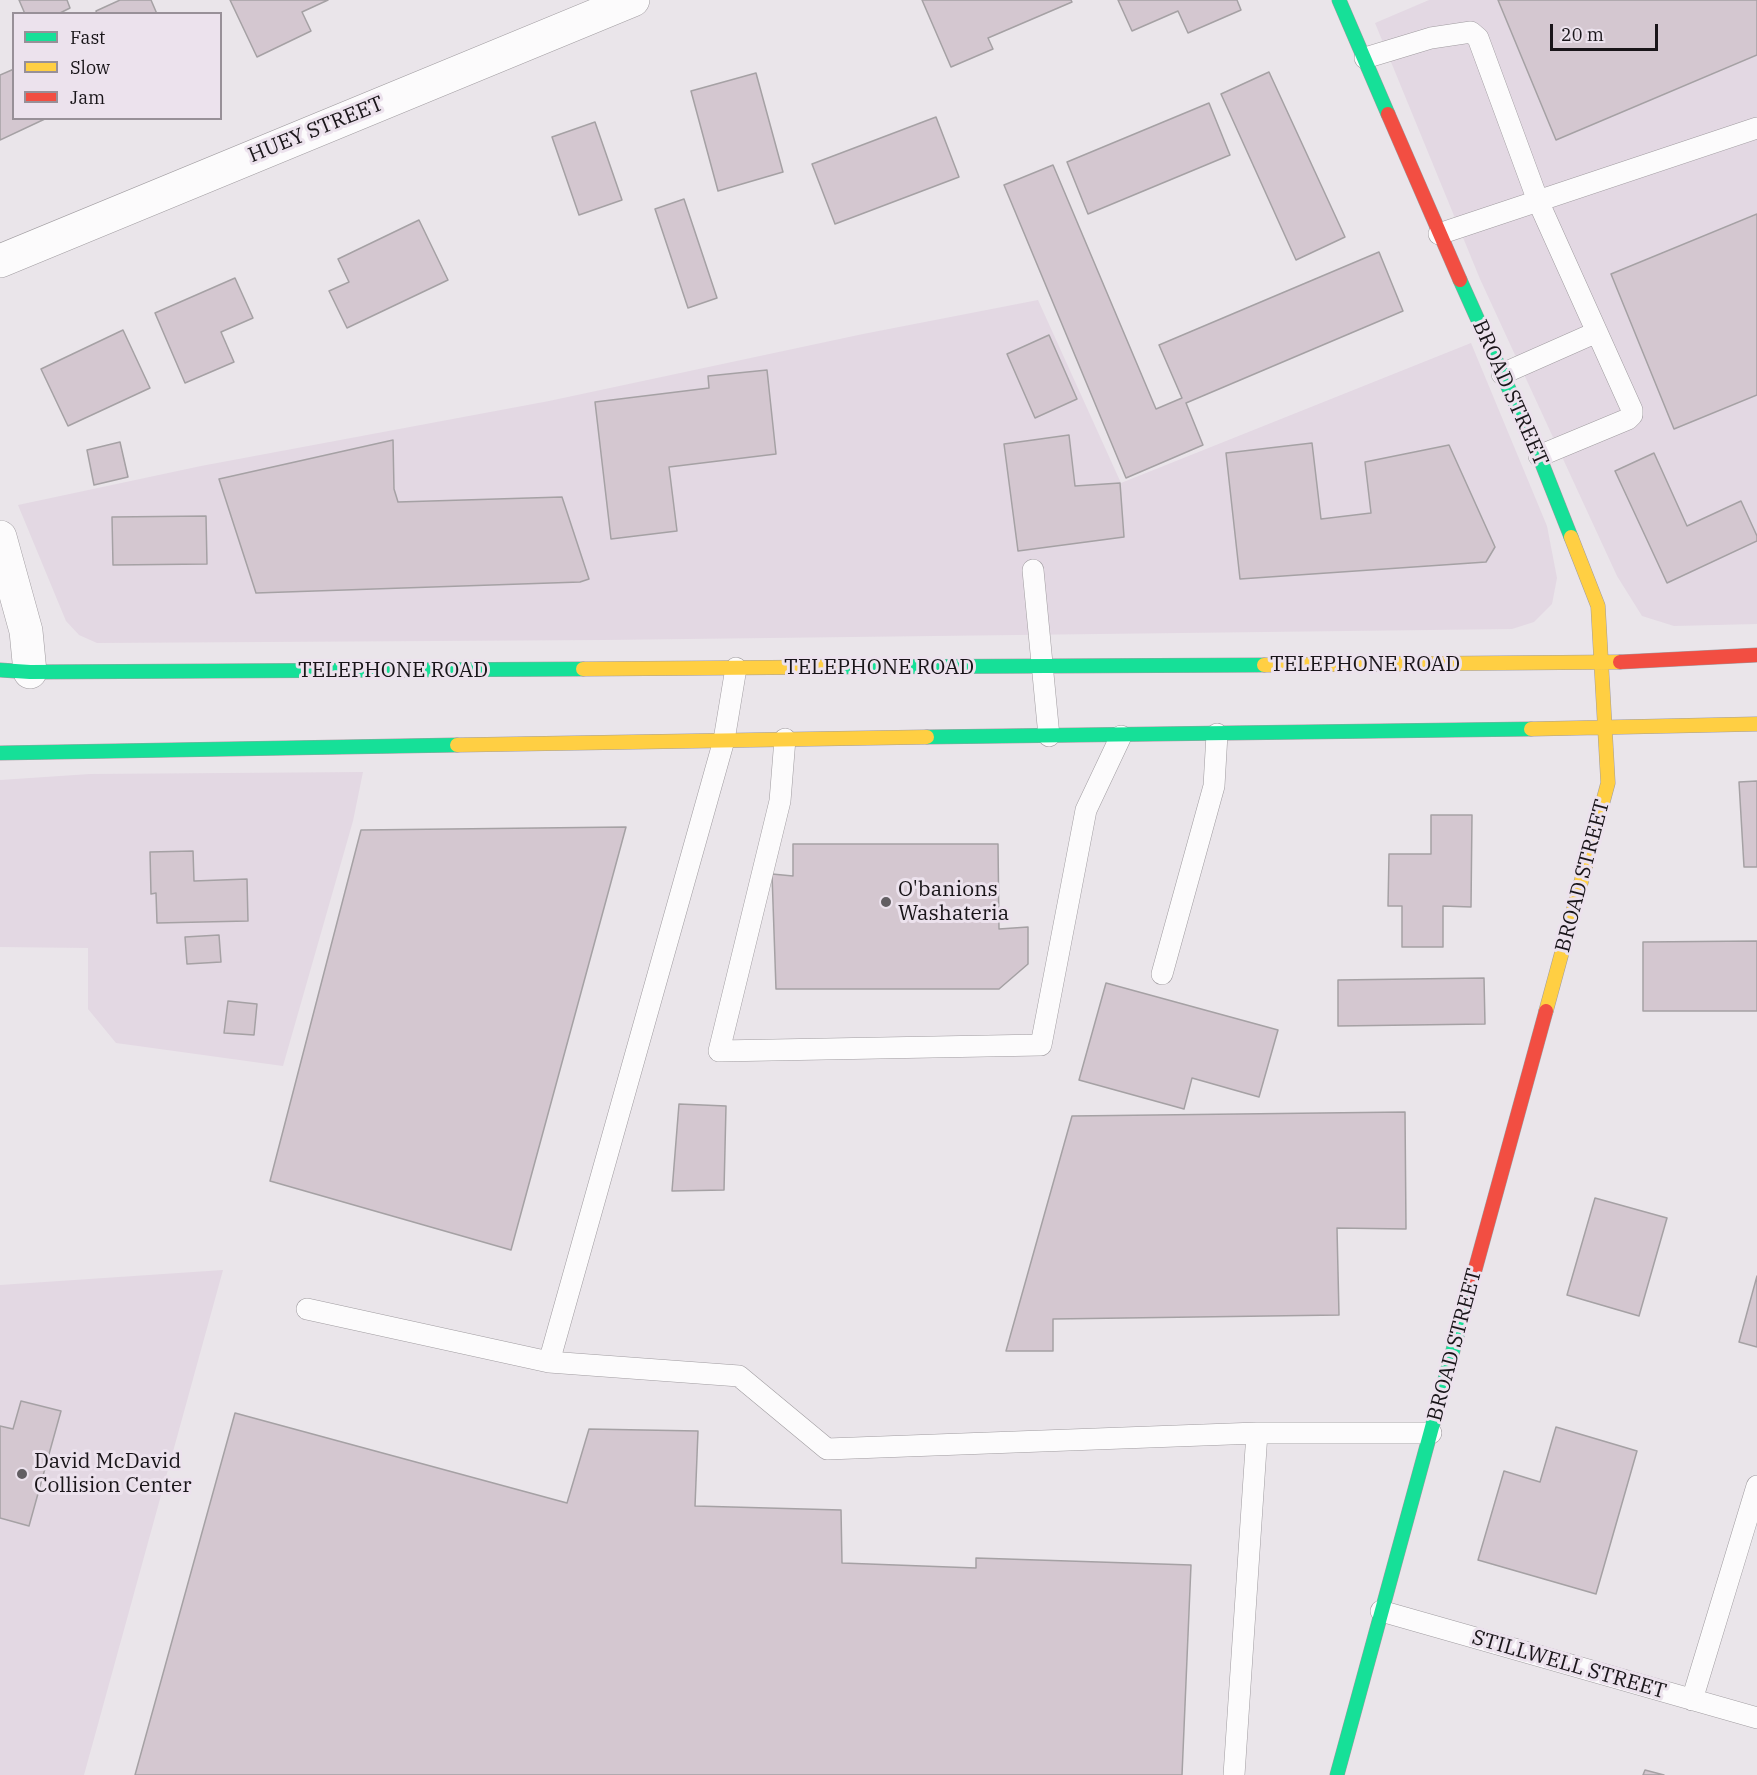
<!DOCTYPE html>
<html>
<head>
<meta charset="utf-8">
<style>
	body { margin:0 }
	#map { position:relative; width:1757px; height:1775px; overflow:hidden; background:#eae5ea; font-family:"IBM Plex Serif",serif }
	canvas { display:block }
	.legend { position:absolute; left:12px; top:12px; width:210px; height:108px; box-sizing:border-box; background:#ece2ed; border:2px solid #989098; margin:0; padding:8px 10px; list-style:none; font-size:18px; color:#191519 }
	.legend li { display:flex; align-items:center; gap:12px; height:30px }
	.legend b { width:30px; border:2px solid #989098 }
	.scale { position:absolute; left:1550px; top:24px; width:108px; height:27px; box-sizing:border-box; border:3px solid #191519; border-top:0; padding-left:8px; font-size:18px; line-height:21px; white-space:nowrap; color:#191519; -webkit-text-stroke:4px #ece2ed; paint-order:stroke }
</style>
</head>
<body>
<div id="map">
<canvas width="1757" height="1775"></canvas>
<ul class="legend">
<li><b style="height:8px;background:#16e098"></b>Fast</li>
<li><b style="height:8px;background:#ffcf43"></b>Slow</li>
<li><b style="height:8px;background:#f24e42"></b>Jam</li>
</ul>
<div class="scale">20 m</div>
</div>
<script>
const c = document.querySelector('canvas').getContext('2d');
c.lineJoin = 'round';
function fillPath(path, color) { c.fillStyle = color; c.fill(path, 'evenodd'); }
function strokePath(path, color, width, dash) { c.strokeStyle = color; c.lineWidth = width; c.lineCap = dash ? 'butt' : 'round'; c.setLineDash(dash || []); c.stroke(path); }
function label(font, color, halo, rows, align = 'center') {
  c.font = font + ' "IBM Plex Serif",serif'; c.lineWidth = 6; c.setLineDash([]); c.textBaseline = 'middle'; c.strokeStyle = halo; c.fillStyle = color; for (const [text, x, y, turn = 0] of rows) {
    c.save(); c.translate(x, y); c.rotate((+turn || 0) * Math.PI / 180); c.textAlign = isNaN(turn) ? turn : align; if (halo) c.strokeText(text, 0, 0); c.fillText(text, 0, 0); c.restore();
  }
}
fillPath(new Path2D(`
	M1429 0H1757V624L1674 626 1642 616 1617 576 1480 279 1375 23Z
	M1038 300 1121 483 1471 343 1547 526 1557 578 1552 604 1534 622 1512 629 604 640 97 643 79 635 66 621 18 505 201 466 549 401 863 334Z
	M363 772 353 821 283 1066 116 1043 88 1009V948L0 947V780L90 774Z
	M223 1270 84 1775H0V1285Z`), '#e3d8e3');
const building = new Path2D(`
	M19 0H67L70 8 58 14H25Z
	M120 0H151L157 14H97L96 11Z
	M230 0H328L302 12 311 31 257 57Z
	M922 0H1071L1072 2 988 38 993 49 951 67Z
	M1118 0H1237L1241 10 1188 33 1178 11 1132 31Z
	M1498 0H1757V55L1556 140Z
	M14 69V118H47L0 140V75Z
	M1269 72 1345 237 1296 260 1221 94Z
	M756 73 783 172 718 191 691 91Z
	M1209 103 1230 155 1088 214 1067 162Z
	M936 117 959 177 835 224 812 164Z
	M595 122 622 200 579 215 552 137Z
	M1053 165 1156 409 1182 398 1159 345 1379 252 1403 311 1186 403 1203 445 1126 478 1004 185Z
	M684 199 717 298 688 308 655 209Z
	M1757 214V395L1674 429 1611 274Z
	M419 220 448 280 347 328 329 291 349 282 338 259Z
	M235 278 253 318 221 332 234 362 185 383 155 313Z
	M123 330 150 388 68 426 41 369Z
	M1049 335 1077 399 1035 418 1007 354Z
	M767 370 776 454 669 467 677 531 611 539 595 402 709 388 708 376Z
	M1069 435 1075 486 1120 483 1124 537 1018 551 1004 444Z
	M393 440 394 489 398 502 562 497 589 579 580 582 256 593 219 479Z
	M120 442 128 477 94 485 87 450Z
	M1312 443 1321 519 1371 513 1365 462 1449 445 1495 547 1486 562 1240 579 1226 453Z
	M1654 453 1687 526 1741 501 1757 536V541L1667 583 1615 471Z
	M206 516 207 564 113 565 112 517Z
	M1757 781V867H1744L1739 782Z
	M1431 815H1472L1471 907 1443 906V947H1402V906H1388L1389 854H1431Z
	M626 827 511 1250 270 1181 361 830Z
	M793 844H998L999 929 1028 927V964L999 989H776L772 874 793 876Z
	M193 851 194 881 247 879 248 921 157 923 156 893 151 894 150 852Z
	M219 935 221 962 187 964 185 937Z
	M1757 941V1011H1643V942Z
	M1484 978 1485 1024 1338 1026V980Z
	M1106 983 1278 1030 1259 1097 1192 1078 1184 1109 1079 1080Z
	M228 1001 257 1004 254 1035 224 1033Z
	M679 1104 726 1106 724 1190 672 1191Z
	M1405 1112 1406 1229 1337 1228 1339 1315 1053 1319V1351H1006L1072 1116Z
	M1595 1198 1667 1218 1639 1316 1567 1295Z
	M1757 1276V1347L1739 1342Z
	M21 1401 61 1411 29 1526 0 1518V1426L13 1429Z
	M235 1413 567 1503 589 1429 698 1431 695 1506 841 1510 842 1563 976 1568V1558L1191 1565 1182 1775H135Z
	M1556 1427 1637 1451 1596 1594 1478 1560 1504 1471 1540 1482Z
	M1645 1770 1664 1775H1643Z`);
fillPath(building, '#d4c7d0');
strokePath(building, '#a5a1a4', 1.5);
const lane = new Path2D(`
	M1365 58 1431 38 1471 32 1478 38 1538 201 1632 410V415L1628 419 1539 456
	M1439 234 1757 128
	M1502 374 1597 332
	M1033 570 1049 736
	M736 668 724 740 549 1362 739 1376 827 1449 1257 1433H1431
	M785 739 780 801 719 1051 1041 1045 1086 810 1121 736
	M1162 974 1214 786 1217 734
	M307 1309 549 1362
	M1381 1611 1757 1718
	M1692 1700 1757 1486
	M1234 1775 1257 1433`);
const street = new Path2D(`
	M0 261 633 0
	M0 537 26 631 30 672`);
const fast = new Path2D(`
	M1339 0 1388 114
	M1460 280 1539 456 1571 537
	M832 667 1264 665
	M0 670 30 672 583 669
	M927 737 1531 729
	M0 753 457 745
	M1337 1775 1470 1288`);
const slow = new Path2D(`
	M1264 665 1620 662
	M583 669 832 667
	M1531 729 1757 724
	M457 745 927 737
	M1546 1011 1608 783 1598 606 1571 537`);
const jam = new Path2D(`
	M1388 114 1460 280
	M1620 662 1757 655
	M1470 1288 1546 1011`);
strokePath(lane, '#a09ca0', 22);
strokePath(street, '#a09ca0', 34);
strokePath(fast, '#a09ca0', 15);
strokePath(slow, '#a09ca0', 15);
strokePath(jam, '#a09ca0', 15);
strokePath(lane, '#fcfbfc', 21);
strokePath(street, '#fcfbfc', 33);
strokePath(fast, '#16e098', 14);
strokePath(slow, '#ffcf43', 14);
strokePath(jam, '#f24e42', 14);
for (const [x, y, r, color] of [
	[886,902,6,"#625e62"],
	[22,1474,6,"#625e62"]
]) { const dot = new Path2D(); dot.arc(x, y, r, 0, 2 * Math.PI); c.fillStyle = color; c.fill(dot); strokePath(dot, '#ece2ed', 2); }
label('21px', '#191519', '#ece2ed', [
	["HUEY STREET",316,130,-22],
	["BROAD STREET",1510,393,66],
	["TELEPHONE ROAD",1365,665],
	["TELEPHONE ROAD",879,668],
	["TELEPHONE ROAD",393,671],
	["BROAD STREET",1583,876,-75],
	["BROAD STREET",1455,1345,-75],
	["STILLWELL STREET",1569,1665,16]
]);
label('21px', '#191519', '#ece2ed', [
	["O'banions",898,890],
	["Washateria",898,914],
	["David McDavid",34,1462],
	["Collision Center",34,1486]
], 'left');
</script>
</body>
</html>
